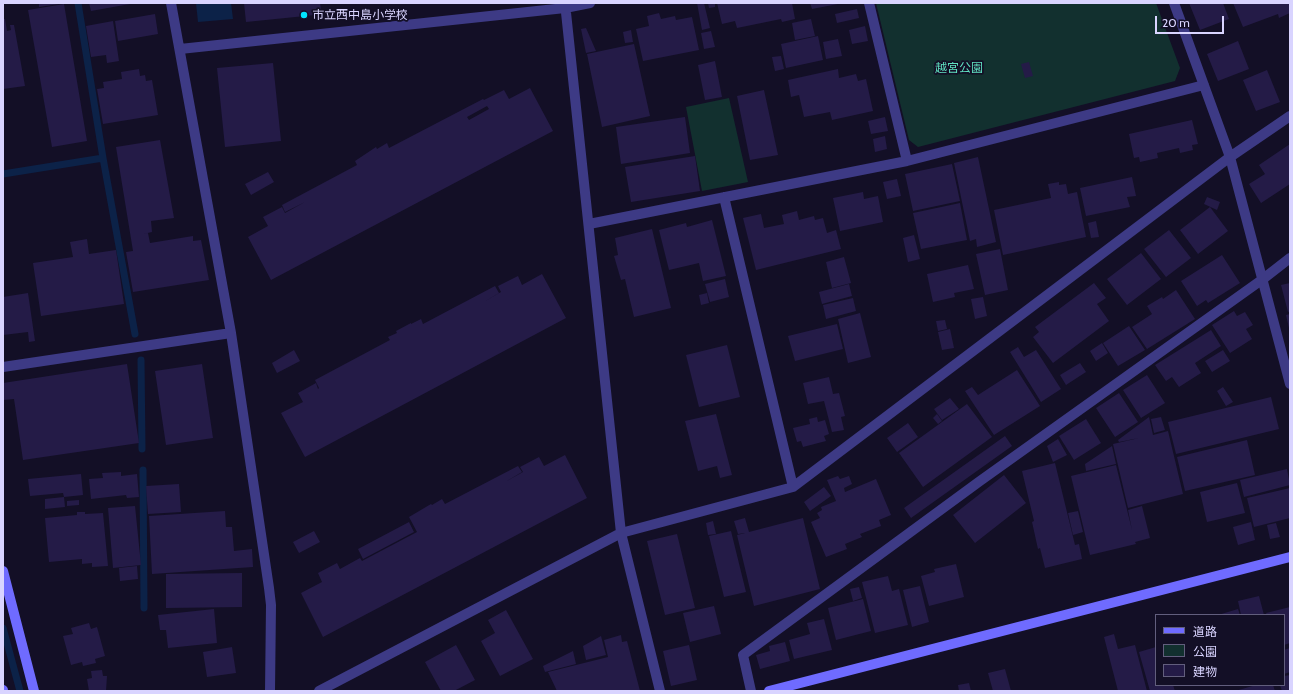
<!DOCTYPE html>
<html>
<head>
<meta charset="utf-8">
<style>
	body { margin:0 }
	#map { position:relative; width:1293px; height:694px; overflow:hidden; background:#130f26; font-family:Cabin,"Noto Sans JP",sans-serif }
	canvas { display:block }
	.frame { position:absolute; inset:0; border:4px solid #d9d4ff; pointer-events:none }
	.legend { position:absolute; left:1155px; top:614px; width:130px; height:72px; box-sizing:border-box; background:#130f26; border:1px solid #625e7d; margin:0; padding:5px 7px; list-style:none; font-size:12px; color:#d9d4ff }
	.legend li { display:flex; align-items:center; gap:8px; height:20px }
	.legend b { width:20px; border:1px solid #625e7d }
	.scale { position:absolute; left:1155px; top:16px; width:69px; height:18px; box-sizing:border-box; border:2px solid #d9d4ff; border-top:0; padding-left:5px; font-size:12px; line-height:14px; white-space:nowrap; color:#d9d4ff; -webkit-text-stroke:3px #130f26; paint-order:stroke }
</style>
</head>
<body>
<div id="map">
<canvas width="1293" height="694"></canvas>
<div class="frame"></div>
<ul class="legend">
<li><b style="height:5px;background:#6f6bff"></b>道路</li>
<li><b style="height:11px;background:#12302f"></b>公園</li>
<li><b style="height:11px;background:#241b47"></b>建物</li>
</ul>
<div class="scale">20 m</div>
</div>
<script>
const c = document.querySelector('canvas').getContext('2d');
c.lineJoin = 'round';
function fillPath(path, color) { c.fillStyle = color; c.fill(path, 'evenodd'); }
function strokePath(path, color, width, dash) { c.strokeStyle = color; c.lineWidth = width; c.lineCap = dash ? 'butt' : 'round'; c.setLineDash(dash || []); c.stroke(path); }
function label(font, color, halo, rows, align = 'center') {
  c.font = font + ' Cabin,"Noto Sans JP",sans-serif'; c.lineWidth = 3.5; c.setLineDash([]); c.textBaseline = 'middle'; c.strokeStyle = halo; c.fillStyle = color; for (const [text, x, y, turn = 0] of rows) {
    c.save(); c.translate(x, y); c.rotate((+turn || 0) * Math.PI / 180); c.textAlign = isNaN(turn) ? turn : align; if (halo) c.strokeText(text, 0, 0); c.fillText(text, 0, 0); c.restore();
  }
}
fillPath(new Path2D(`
	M876 3H1156L1180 68 1175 81 918 147 909 140Z
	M729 98 748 182 702 191 686 107Z`), '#12302f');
fillPath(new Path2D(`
	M196 3H231L233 19 198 22Z`), '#0c2248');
strokePath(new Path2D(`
	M78 3 103 158 135 334
	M3 174 103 158
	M141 360 142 449
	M143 470 144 608
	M3 628 20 691`), '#0c2248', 7);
fillPath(new Path2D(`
	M39 3H59V4L39 7Z
	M89 3H130V4L91 11Z
	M244 3H320L321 9 315 10V15L246 22Z
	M697 3H704L710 28 702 30Z
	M708 3H715V7L709 8Z
	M717 3H792L795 19 782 22 781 19 737 28 735 21 722 24Z
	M810 3H837L838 4 812 9Z
	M1189 3H1223L1229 19 1200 30Z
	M1233 3H1290V13L1279 18 1278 14 1243 27Z
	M64 4 87 141 52 147 28 10Z
	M857 9 859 18 837 23 835 14Z
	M659 13 661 19 675 16 676 20 692 17 699 50 643 61 636 29 649 26 647 16Z
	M155 14 158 34 118 41 115 21Z
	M3 19H5L7 31 11 30 10 25H14L25 86 3 89Z
	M811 19 815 36 795 40 792 23Z
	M113 21 119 61 107 63 106 55 91 57 86 26Z
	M865 26 868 41 852 44 849 30Z
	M586 28 596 51 586 53 581 29Z
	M631 30 633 42 625 43 623 32Z
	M711 31 715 47 704 49 701 33Z
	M818 36 823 60 786 68 781 44Z
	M838 39 842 56 826 59 823 42Z
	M1238 41 1249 69 1218 81 1207 54Z
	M634 44 650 116 602 127 587 54Z
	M781 56 784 69 775 71 772 57Z
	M715 61 722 97 705 100 698 65Z
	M1029 62 1033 76 1025 78 1021 64Z
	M273 63 281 141 225 147 217 68Z
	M139 69 140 76 145 75 146 81 152 80 158 115 103 124 97 89 104 88 103 82 122 79 121 72Z
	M838 69 839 78 856 74 858 81 866 79 873 111 832 120 830 112 804 117 799 95 791 97 788 80Z
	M1267 70 1280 102 1256 111 1243 80Z
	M530 88 553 131 271 280 248 237 268 226 263 217 282 207 285 213 305 202 285 212 282 205 357 165 355 161 376 147 377 149 387 143 389 148 483 99 484 100 504 90 509 99ZM487 106 489 109 469 120 467 117Z
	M764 90 778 155 750 160 737 96Z
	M685 117 690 153 621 164 616 127Z
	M885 117 888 131 871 134 868 121Z
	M1192 120 1198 144 1192 145 1193 150 1180 153 1179 148 1157 153 1158 158 1140 162 1139 157 1134 158 1129 134Z
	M885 136 887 149 875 152 873 139Z
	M160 140 174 218 151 221 152 232 139 235 148 233 150 243 193 236V241L201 240 209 280 133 292 126 252 133 251 116 147Z
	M1290 144V184L1261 203 1249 184 1265 174 1259 165Z
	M695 156 700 191 631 202 625 167Z
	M978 157 996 242 977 247 976 239 970 241 954 163Z
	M952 164 960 201 913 211 905 174Z
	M268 172 274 182 251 195 245 184Z
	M1132 177 1136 196 1127 197 1130 207 1086 216 1080 188Z
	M897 179 901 196 887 199 883 182Z
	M1059 182V185L1066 184 1068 194 1077 192 1086 237 1003 255 994 210 1051 198 1048 184Z
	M863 192 864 199 878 196 883 222 840 231 833 198Z
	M1207 197 1220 202 1217 210 1204 204Z
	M960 203 967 240 921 249 913 213Z
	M1210 207 1228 231 1198 254 1180 230Z
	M797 211 799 220 814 216 815 220 823 218 827 233 836 230 841 249 756 270 743 218 761 214 764 228 784 224 782 215Z
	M712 220 726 276 703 281 699 263 669 270 659 230 686 223 687 227Z
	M1096 221 1099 237 1091 238 1088 223Z
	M652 229 671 308 634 317 625 279 621 280 614 256 618 255 615 238Z
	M1169 230 1191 258 1166 277 1144 249Z
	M914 235 920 259 908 262 903 238Z
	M87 239 89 254 116 250 124 304 41 316 33 263 73 257 70 242Z
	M1000 249 1008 290 985 295 976 254Z
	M1141 253 1161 279 1127 305 1107 279Z
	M1222 255 1240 283 1208 303 1206 300 1197 306 1181 281Z
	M844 257 851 283 832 288 826 262Z
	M968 265 974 289 954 293 955 297 933 302 927 274Z
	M542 274 566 318 305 457 281 413 303 402 298 393 316 383 318 389 319 388 315 380 390 340 388 337 397 333 396 331 411 323V324L421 319 423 324 495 286 499 293 482 303 501 292 498 286 518 276 522 285Z
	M725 279 729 297 710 302 705 284Z
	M1094 283 1106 298 1097 304 1109 321 1053 363 1033 337 1039 332 1035 327Z
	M1290 283V311L1288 312 1281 285Z
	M849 284 852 296 822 304 819 292Z
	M1176 290 1195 319 1147 349 1132 327 1152 314 1147 306 1162 297 1163 299Z
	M28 293 35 341 29 342 28 332 3 335V297Z
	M707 293 709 303 701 305 699 295Z
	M983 297 987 316 975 319 971 299Z
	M853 298 856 311 826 319 823 305Z
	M1234 311 1237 316 1245 312 1253 325 1246 329 1252 339 1230 353 1212 325Z
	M860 313 871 357 848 363 838 319Z
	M1290 314V328H1289L1286 315Z
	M945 320 947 329 938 331 936 321Z
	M837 324 843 349 795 361 788 336Z
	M1129 326 1145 350 1118 366 1103 343Z
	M950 329 954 348 942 350 938 332Z
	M1211 330 1221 346 1195 363 1201 373 1179 387 1172 377 1166 381 1155 365Z
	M1102 343 1108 353 1096 361 1090 351Z
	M727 345 740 397 699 407 686 355Z
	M1018 347 1024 357 1036 350 1061 389 1041 402 1010 352Z
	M294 350 300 361 277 373 272 363Z
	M1223 350 1230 361 1212 372 1205 361Z
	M1080 363 1086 372 1066 385 1060 375Z
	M127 364 139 443 23 460 14 399 3 400V383Z
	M202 364 213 438 166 445 155 371Z
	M1017 370 1040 406 994 435 965 391 972 387 978 395Z
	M1147 375 1165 403 1141 418 1123 390Z
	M829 377 833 394 839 393 845 416 841 417 844 430 832 432 824 401 808 404 803 383Z
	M1223 387 1233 402 1226 406 1217 391Z
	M1119 393 1138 422 1115 437 1096 408Z
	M1271 397 1279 429 1176 454 1168 422Z
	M950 398 959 409 942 420 934 409Z
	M967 404 992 437 923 487 899 453Z
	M716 414 732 475 720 478 717 466 698 471 685 421Z
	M937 414 942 421 938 424 933 418Z
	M817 417 818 422 825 420 829 434 824 436 826 441 803 447 801 441 797 442 793 428 810 424 809 419Z
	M1149 417 1153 435 1168 431 1183 494 1128 508 1113 444 1139 438 1119 442 1118 440Z
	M1161 417 1165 430 1154 433 1151 419Z
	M1086 419 1101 443 1074 460 1059 436Z
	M908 423 918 437 897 452 887 438Z
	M1005 436 1012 446 911 518 904 508Z
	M1058 439 1067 455 1053 462 1047 446Z
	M1247 440 1255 475 1185 491 1177 457Z
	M1112 446 1116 464 1086 471 1085 464Z
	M565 455 587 498 323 637 301 593 322 582 318 573 337 563 340 569 360 558 362 561 417 532 409 517 431 504 432 505 442 499 445 504 518 466 522 472 505 482 523 472 520 467 539 457 544 466Z
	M1055 463 1075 545 1079 544 1082 559 1045 568 1040 548 1038 549 1032 522 1034 521 1022 471Z
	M1116 465 1132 530 1128 510 1142 506 1150 538 1135 542 1136 544 1090 555 1071 476Z
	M1287 469 1290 485 1244 497 1240 480Z
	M121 472V476L137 474 139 497 127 498 126 495 91 499 89 479 103 478 102 473Z
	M81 474 83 495 64 497 63 493 30 496 28 479Z
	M1004 475 1026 503 975 543 953 515Z
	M838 476 840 479 849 476 852 484 844 488 845 492 876 479 891 515 879 520 881 526 860 534 862 537 845 544 847 549 826 557 811 522 820 518 817 513 822 510 821 507 836 501 827 480Z
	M1237 483 1245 513 1207 522 1200 492Z
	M179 484 181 512 148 514 146 486Z
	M824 487 831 496 810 511 804 502Z
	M1290 488V518L1254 527 1247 498Z
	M64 497 65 507 45 509V499Z
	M79 500V505L67 506V501Z
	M135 506 141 565 113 568 108 508Z
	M225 511 226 527H232L234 551 252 549 253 567 152 574 149 516Z
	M1078 511 1083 532 1073 535 1068 513Z
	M77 512H85V514L103 513 108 566 92 567V563L82 564V559L49 562 45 518 77 515Z
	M745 518 749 532 772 526 777 548 772 526 803 518 820 589 754 606 737 535 745 533 738 534 734 521Z
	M713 521 716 534 708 535 706 523Z
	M409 522 414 532 363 559 358 549Z
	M1251 522 1255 540 1238 545 1233 527Z
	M1276 523 1280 537 1270 539 1267 525Z
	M314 531 320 542 299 553 293 542Z
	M731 531 746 592 724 597 709 536Z
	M677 534 695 608 665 615 647 541Z
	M956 564 964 597 929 606 921 576 935 572 934 569Z
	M137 566 138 579 120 581 119 568Z
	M242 573V607L166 608V574Z
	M888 576 892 591 899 589 908 625 875 633 862 582Z
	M920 586 929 622 912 627 903 590Z
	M859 587 862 598 853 601 850 589Z
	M1259 596 1264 615H1241L1238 601Z
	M863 599 871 631 836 640 828 608Z
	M714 606 721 634 690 642 683 613Z
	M1290 607V643L1284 645V615H1267L1266 613Z
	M214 609 217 643 168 648 166 630H160L158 615Z
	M1238 609 1240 615H1218Z
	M506 610 533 659 500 676 481 641 495 633 488 620Z
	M824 619 832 650 794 659 789 640 810 634 807 623Z
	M89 623 91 629 97 627 105 656 95 659 96 663 83 666 82 662 71 665 63 636 73 634 71 628Z
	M1114 634 1118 649 1135 645 1147 691H1118L1104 637Z
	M621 635 622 642 627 641 640 691H557L548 672 608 657 604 640Z
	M601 636 606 655 586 660 583 646Z
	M785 642 790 661 760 669 756 655 770 651 769 646Z
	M456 645 475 680 454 691H441L425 662Z
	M689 645 697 680 671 686 663 651Z
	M232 647 236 673 207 677 203 652Z
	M1156 647V685H1173L1175 691H1150L1139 652Z
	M1290 648V672L1284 674V650Z
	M573 651 576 664 545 672 543 666Z
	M1005 669 1011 691H993L988 673Z
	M102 670 103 676H107L106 691H89L87 679 92 678 91 671Z
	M1290 675V691H1282L1280 685H1284V676Z
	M969 683 971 691H959L958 685Z
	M1256 685H1273L1275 691H1235Z`), '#241b47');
strokePath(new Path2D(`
	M171 3 231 333 269 588 271 605 270 691
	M565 3 621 533 660 691
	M869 3 907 161
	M1174 3 1230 157 1290 384
	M180 49 565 8 590 3
	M724 197 793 487
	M589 224 907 161 1204 85
	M3 367 231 333
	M319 691 621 533 793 487 1230 157 1290 116
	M751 691 743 655 980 481 1263 279 1290 258`), '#3d3a85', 10);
strokePath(new Path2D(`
	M3 571 34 691
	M3 690V691
	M769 691 1290 557`), '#6f6bff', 10);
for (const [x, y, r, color] of [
	[304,15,4,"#00e5ff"]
]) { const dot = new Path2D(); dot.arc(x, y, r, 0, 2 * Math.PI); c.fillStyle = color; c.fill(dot); strokePath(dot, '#130f26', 1.5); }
label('12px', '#d9d4ff', '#130f26', [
	["市立西中島小学校",312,15]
], 'left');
label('12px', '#5fe0c0', '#130f26', [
	["越宮公園",959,68]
]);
</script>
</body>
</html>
